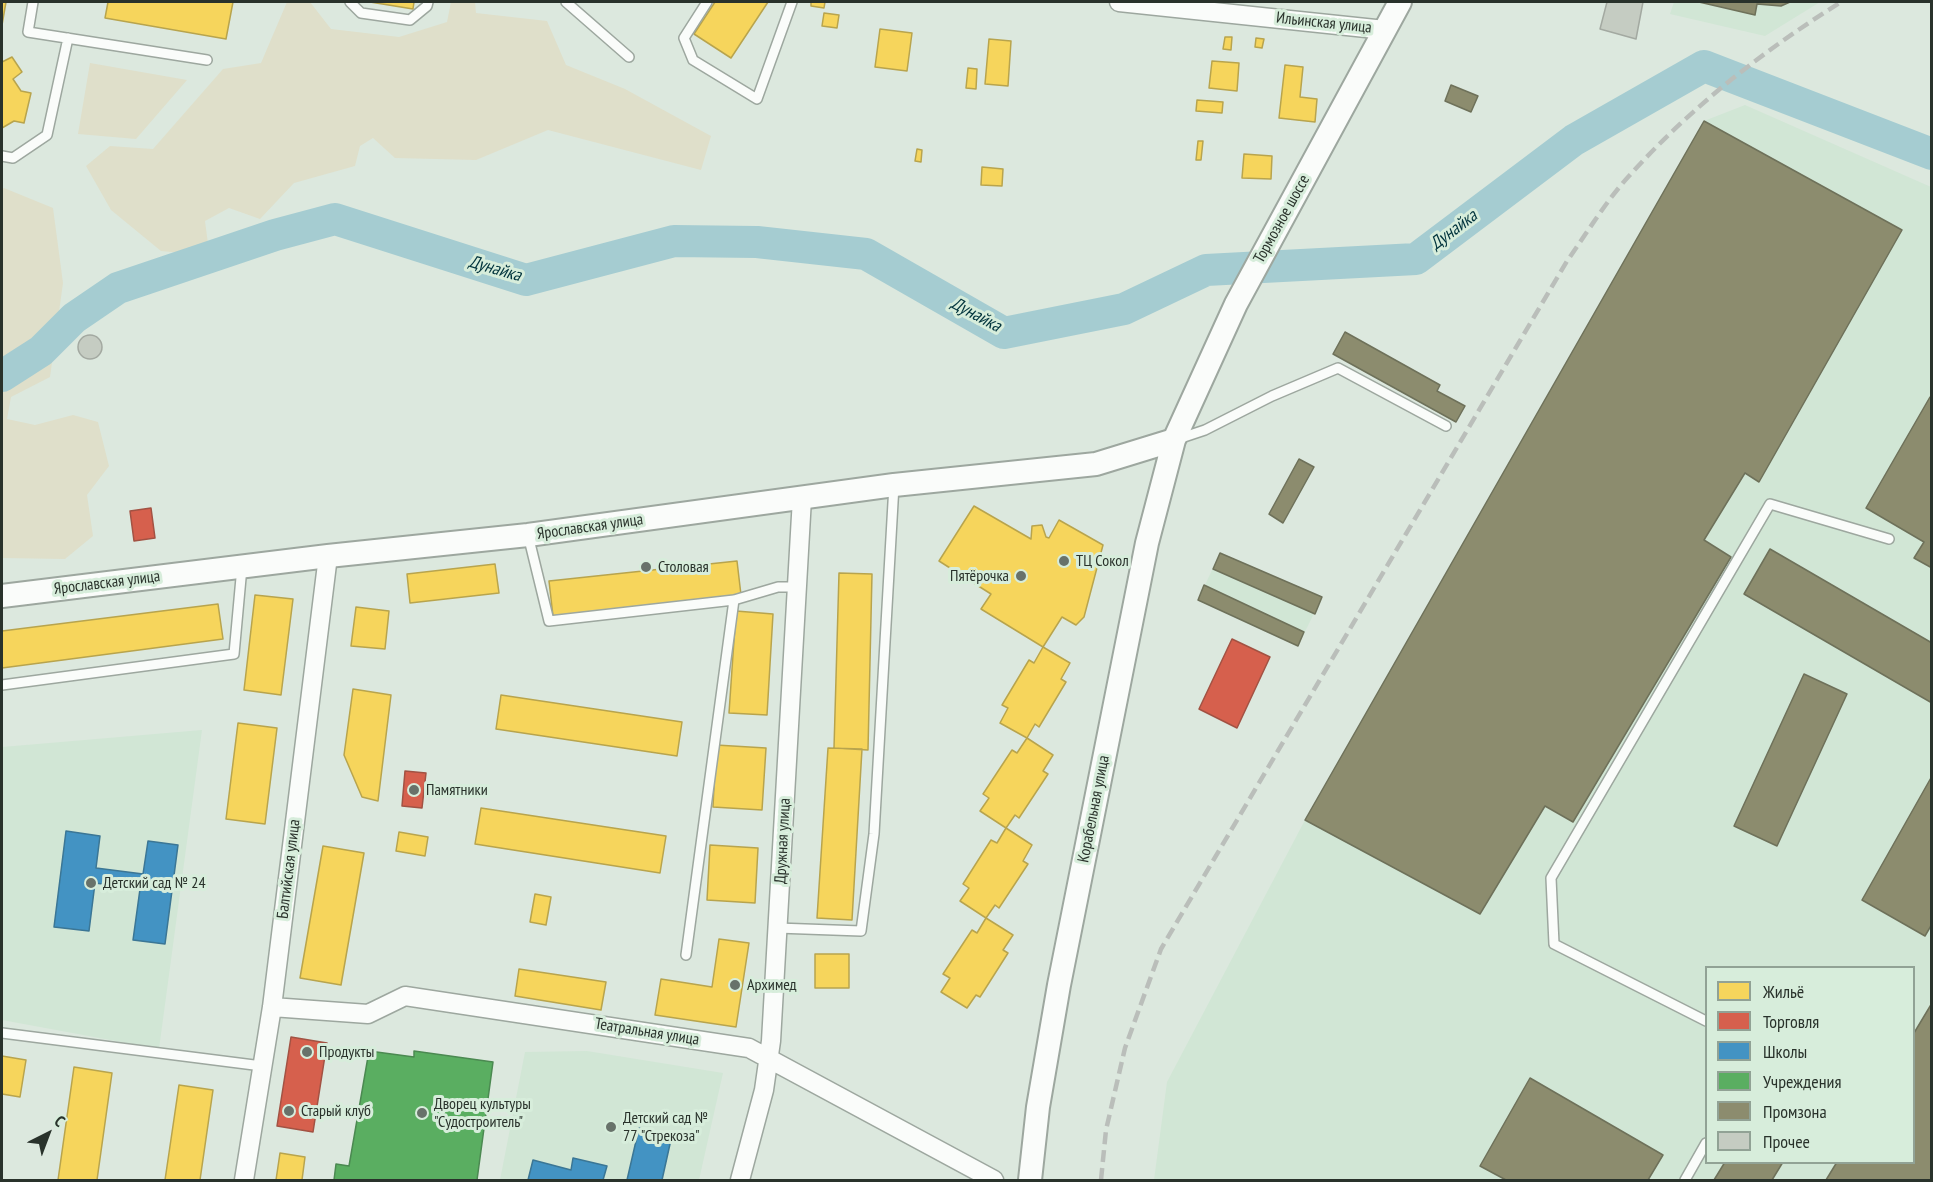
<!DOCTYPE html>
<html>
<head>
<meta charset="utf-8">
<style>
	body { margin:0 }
	#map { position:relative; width:1933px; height:1182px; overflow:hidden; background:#dce8de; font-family:"PT Sans Narrow",sans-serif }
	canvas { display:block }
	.frame { position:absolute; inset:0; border:3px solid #29322b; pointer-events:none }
	.legend { position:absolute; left:1705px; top:966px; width:210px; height:198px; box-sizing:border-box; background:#d7eddb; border:2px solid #91a295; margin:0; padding:8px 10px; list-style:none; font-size:18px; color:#29322b }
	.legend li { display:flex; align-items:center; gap:12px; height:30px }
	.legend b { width:30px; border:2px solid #91a295 }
	.north { position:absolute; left:18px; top:1104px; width:60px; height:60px; -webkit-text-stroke:4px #d7eddb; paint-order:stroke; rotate:42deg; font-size:16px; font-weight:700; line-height:24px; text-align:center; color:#29322b }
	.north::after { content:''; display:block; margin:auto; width:21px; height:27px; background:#29322b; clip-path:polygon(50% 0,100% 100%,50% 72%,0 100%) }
</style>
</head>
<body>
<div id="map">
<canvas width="1933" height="1182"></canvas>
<div class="frame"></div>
<ul class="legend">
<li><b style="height:16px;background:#f6d55c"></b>Жильё</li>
<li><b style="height:16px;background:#d6604d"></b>Торговля</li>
<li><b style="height:16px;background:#4393c3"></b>Школы</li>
<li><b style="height:16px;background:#5aae61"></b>Учреждения</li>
<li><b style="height:16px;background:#8c8c6e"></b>Промзона</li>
<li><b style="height:16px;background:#c5ccc2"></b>Прочее</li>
</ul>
<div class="north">С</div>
</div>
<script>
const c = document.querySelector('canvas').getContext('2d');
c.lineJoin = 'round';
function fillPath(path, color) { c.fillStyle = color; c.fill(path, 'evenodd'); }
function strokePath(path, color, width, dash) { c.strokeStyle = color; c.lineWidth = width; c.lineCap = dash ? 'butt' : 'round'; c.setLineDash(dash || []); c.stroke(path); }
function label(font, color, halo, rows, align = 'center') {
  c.font = font + ' "PT Sans Narrow",sans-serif'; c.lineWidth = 6; c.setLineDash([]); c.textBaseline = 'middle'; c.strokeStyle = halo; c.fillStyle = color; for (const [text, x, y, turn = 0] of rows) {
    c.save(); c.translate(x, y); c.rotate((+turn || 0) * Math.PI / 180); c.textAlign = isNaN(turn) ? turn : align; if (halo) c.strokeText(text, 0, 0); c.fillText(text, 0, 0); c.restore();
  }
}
fillPath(new Path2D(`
	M1674 2H1820L1765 36 1670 14Z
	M1745 105 1931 187V1180H1154L1167 1082 1305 820 1704 121ZM1706 968H1914V1162H1706Z
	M1220 553 1322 597 1298 646 1198 600Z
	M202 730 159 1049 2 1020V747Z
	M587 1051 723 1073 699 1180H500L525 1052Z`), '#d1e6d5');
fillPath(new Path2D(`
	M287 2H310L331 29 399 37 447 22 451 2H475L476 13 547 21 566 65 625 89 711 136 701 170 548 130 476 160 395 158 373 138 360 146 355 166 294 183 260 219 229 208 205 221 208 244 192 254 161 251 111 210 86 166 110 146 153 149 223 69 261 63Z
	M90 63 187 80 136 139 78 134Z
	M4 188 53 208 63 283 50 377 11 397 7 419 35 425 73 415 98 422 109 466 87 495 93 536 65 559 2 558V189Z`), '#dfdfca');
const homes = new Path2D(`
	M2 2H6L2 25Z
	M108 2H233L226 39 105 18Z
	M370 2H414L413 9Z
	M715 2H768L731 58 694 34Z
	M811 2H825L824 8 811 6Z
	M824 13 839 15 837 28 822 26Z
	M880 29 912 33 907 71 875 67Z
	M1225 37H1232L1231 50 1223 49Z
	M1256 38 1264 39 1262 48 1255 47Z
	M989 39 1011 41 1008 86 985 84Z
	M12 57 22 72 13 79 21 91 31 93 24 123 14 121 2 128V62Z
	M1212 61 1239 63 1237 91 1209 88Z
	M1285 65 1303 67 1300 97 1317 99 1315 122 1279 118Z
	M968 68 977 69 976 89 966 88Z
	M1197 100 1223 102 1222 113 1196 111Z
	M1198 141H1203L1201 160H1196Z
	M917 149 922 150 921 162 915 161Z
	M1244 154 1272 156 1271 179 1242 178Z
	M982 167 1003 169 1002 186 981 185Z
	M974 506 1031 539 1032 526 1042 525 1046 537 1049 538 1059 520 1103 545 1084 617 1076 625 1062 617 1043 647 981 609 991 594 939 561Z
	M737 561 741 595 553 616 549 581Z
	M495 564 499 593 410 603 407 574Z
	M839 573 872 574 868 750 834 748Z
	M255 595 293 599 281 695 244 690Z
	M218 604 223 639 2 668V631Z
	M356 607 389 611 385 649 351 646Z
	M736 611 773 614 767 715 729 713Z
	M1043 647 1070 663 1061 679 1066 682 1039 727 1035 724 1027 738 1000 723 1008 708 1002 705 1029 660 1034 663Z
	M353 689 391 695 378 801 362 797 344 755Z
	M501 695 682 722 677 756 496 729Z
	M238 723 277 728 265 824 226 819Z
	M1027 738 1053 755 1043 771 1048 774 1019 818 1015 815 1006 828 980 811 989 798 983 794 1012 750 1017 753Z
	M716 745 766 748 762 810 713 807Z
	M828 748 862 749 852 920 817 918Z
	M481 808 666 836 660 873 475 844Z
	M1006 828 1032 845 1023 861 1028 864 999 908 995 905 986 918 960 901 969 888 963 884 991 840 997 843Z
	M399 832 428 837 425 856 396 851Z
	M710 845 758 848 755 903 707 900Z
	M323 846 364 853 341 985 300 978Z
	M535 894 551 897 546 925 530 922Z
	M986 918 1013 935 1003 950 1008 953 980 997 976 995 967 1008 941 992 950 978 943 974 972 930 977 933Z
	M719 939 749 943 736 1027 655 1015 661 979 712 987Z
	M815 954H849V988H815Z
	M519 969 606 982 601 1010 515 996Z
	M2 1056 26 1060 20 1097 2 1094Z
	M74 1067 112 1073 97 1180H58Z
	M179 1085 213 1090 200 1180H165Z
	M280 1153 305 1157 302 1180H276Z`);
fillPath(homes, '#f6d55c');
strokePath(homes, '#b8a44d', 1.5);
const shops = new Path2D(`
	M151 508 155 538 134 541 130 511Z
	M1232 639 1270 657 1237 728 1199 709Z
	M405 771 426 773 422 808 402 806Z
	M291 1037 327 1043 313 1132 277 1126Z`);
fillPath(shops, '#d6604d');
strokePath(shops, '#a25243', 1.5);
const schools = new Path2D(`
	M66 831 100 836 96 868 143 874 148 841 178 845 165 944 133 940 140 889 95 883 89 931 54 927Z
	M639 1128 672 1135 662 1180H627Z
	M573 1158 607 1166 603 1180H528L533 1160 571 1170Z`);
fillPath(schools, '#4393c3');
strokePath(schools, '#3b7695', 1.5);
const public = new Path2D(`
	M369 1051 414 1057V1051L493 1062 477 1180H334L336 1164 349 1166Z`);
fillPath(public, '#5aae61');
strokePath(public, '#4b8951', 1.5);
const industry = new Path2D(`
	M1699 2H1790L1781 6 1757 4 1755 15Z
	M1451 85 1478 96 1471 112 1445 101Z
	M1704 121 1902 230 1759 482 1745 473 1704 540 1731 557 1573 822 1545 806 1480 914 1305 820Z
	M1345 332 1440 385 1437 391 1465 406 1456 422 1333 354Z
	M1930 397H1932V568L1914 558 1924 542 1866 508Z
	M1299 459 1314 467 1283 523 1269 514Z
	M1770 549 1932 643V703L1744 594Z
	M1220 553 1322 597 1315 614 1213 569Z
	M1204 585 1304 632 1298 646 1198 600Z
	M1804 674 1847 694 1777 846 1734 826Z
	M1932 776V924L1925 936 1862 900Z
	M1932 1003V1180H1826L1837 1162H1914V1033Z
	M1530 1078 1663 1155 1648 1180H1506L1480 1166Z
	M1725 1162H1783L1772 1180H1714Z`);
fillPath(industry, '#8c8c6e');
strokePath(industry, '#6e715a', 1.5);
strokePath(new Path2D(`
	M2 376 41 351 74 318 118 288 275 235 335 219 526 280 674 241 757 242 866 254 1004 333 1124 309 1206 270 1416 259 1574 140 1704 66 1932 154`), '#a5ccd1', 32);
const building = new Path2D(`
	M1607 2H1643L1636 39 1600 29Z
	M78 347a12 12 0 1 1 24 0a12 12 0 1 1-24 0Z`);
fillPath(building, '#c5ccc2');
strokePath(building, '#a3a9a1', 1.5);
const service = new Path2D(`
	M33 2 28 32 207 60
	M350 2 361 13 410 20 427 6 428 2
	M566 2 629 57
	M707 2 684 38 693 60 757 99 792 2
	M2 156 13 158 47 135 68 38
	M1178 439 1205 430 1272 396 1338 368 1446 426
	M528 535 549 621 734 600 778 587H798
	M2 685 234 654 242 567
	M777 928 861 931 874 834 894 485
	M686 955 734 600
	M1706 1021 1554 944 1551 878 1770 504 1889 539
	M2 1033 262 1066
	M1685 1180 1706 1143`);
const minor = new Path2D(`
	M1119 2 1385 30
	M272 1007 368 1014 405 996 749 1048 994 1180
	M244 1180 272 1007 328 556
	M740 1180 764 1090 771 1041 802 498`);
const tertiary = new Path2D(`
	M2 596 328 556 528 535 894 485 1096 464 1174 440
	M1030 1180 1038 1107 1059 985 1147 543 1174 440 1236 304 1400 2`);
strokePath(service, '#9da79f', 12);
strokePath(minor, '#9da79f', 21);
strokePath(tertiary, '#9da79f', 26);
strokePath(service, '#fafcfa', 9);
strokePath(minor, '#fafcfa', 18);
strokePath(tertiary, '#fafcfa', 22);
strokePath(new Path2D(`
	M1101 1180 1106 1130 1125 1048 1161 949 1567 261C1587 233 1606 201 1629 176 1691 107 1763 51 1841 2`), '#babeba', 4.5, [12, 6]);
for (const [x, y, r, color] of [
	[1064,561,6,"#68726a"],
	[646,567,6,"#68726a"],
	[1021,576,6,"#68726a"],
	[414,790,6,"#68726a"],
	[91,883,6,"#68726a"],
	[735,985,6,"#68726a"],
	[307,1052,6,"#68726a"],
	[289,1111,6,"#68726a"],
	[422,1113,6,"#68726a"],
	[611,1127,6,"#68726a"]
]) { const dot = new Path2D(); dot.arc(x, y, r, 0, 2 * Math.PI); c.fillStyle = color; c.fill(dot); strokePath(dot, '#d7eddb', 2); }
label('16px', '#29322b', '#d7eddb', [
	["Ильинская улица",1324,23,6],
	["Тормозное шоссе",1282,219,-61],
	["Ярославская улица",590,527,-8],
	["Ярославская улица",107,583,-7],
	["Корабельная улица",1094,809,-79],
	["Дружная улица",783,841,-87],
	["Балтийская улица",289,869,-83],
	["Театральная улица",647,1032,9]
]);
label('16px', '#29322b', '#d7eddb', [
	["ТЦ Сокол",1076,561],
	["Столовая",658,567],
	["Пятёрочка",1009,576,"right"],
	["Памятники",426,790],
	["Детский сад № 24",103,883],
	["Архимед",747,985],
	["Продукты",319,1052],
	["Дворец культуры",434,1104],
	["\"Судостроитель\"",434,1122],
	["Старый клуб",301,1111],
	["Детский сад №",623,1118],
	["77 \"Стрекоза\"",623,1136]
], 'left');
label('italic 18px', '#01333c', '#d7eddb', [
	["Дунайка",1454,230,-37],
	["Дунайка",495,269,16],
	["Дунайка",976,315,28]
]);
</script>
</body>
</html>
